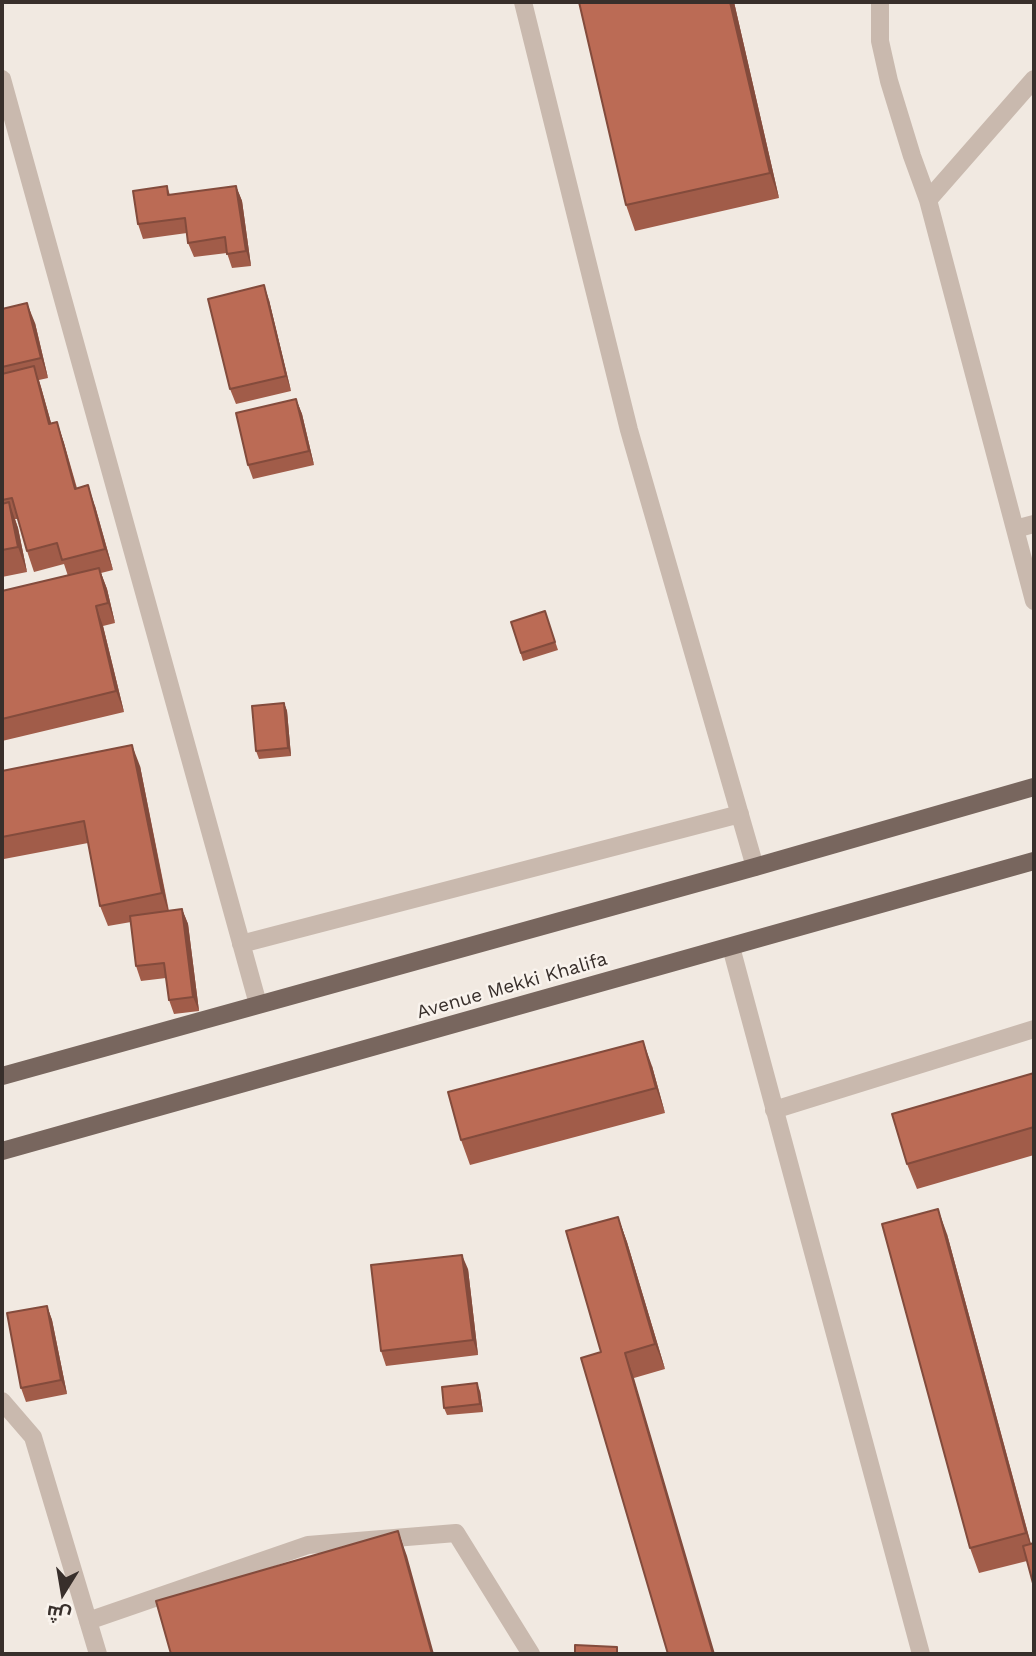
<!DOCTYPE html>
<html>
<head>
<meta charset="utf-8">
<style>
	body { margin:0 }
	#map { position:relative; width:1036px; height:1656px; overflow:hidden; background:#f1e9e1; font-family:"Work Sans",Cairo,sans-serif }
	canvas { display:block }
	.frame { position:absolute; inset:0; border:4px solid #382f2b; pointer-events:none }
	.north { position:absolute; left:28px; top:1558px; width:70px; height:70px; -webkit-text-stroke:5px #f9f3ed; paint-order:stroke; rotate:191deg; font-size:19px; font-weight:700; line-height:28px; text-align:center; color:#382f2b }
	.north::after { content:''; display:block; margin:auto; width:24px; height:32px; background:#382f2b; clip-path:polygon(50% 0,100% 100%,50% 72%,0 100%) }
</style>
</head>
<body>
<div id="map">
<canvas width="1036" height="1656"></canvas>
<div class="frame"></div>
<div class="north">ش</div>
</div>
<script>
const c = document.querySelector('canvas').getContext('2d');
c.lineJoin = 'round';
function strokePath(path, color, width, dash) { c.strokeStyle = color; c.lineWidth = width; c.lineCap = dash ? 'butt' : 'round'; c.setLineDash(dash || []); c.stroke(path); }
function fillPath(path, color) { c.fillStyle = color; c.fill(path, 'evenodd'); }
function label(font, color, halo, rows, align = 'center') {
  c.font = font + ' "Work Sans",sans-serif'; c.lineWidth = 5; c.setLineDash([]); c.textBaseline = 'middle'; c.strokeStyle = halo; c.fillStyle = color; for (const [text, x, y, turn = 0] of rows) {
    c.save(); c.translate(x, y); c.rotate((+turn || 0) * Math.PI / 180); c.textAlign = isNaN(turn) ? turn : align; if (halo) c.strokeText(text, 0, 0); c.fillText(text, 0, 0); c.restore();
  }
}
strokePath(new Path2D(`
	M523 2 629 430 755 867
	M880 2V41L889 81 912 156 928 200 1034 601
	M2 79 258 1004
	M928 200 1034 79
	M1015 529 1034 524
	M241 944 740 814
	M731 947 921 1654
	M774 1110 1034 1029
	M2 1401 33 1437 98 1654
	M88 1621 308 1545 456 1533 531 1654`), '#c9b9ae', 18);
strokePath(new Path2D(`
	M2 1076 755 867 1034 787
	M2 1151 1034 861`), '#78665e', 18);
fillPath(new Path2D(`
	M579 2H734L779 198 635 231 626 205Z
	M167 186 170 195 236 186 242 201 251 266 232 268 227 253 194 257 188 243 187 233 143 239 138 224Z
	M269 300 291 391 236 404 230 389Z
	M2 309 35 323 48 378 39 380 51 423 57 422 64 443 77 488 95 506 113 570 101 573 107 589 115 623 103 626 124 712 2 741V591L68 576 64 564 34 572 27 551 18 519H15L18 528 27 572 2 577Z
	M296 399 302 414 314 465 253 479 248 465Z
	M545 611 558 650 523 661 511 622Z
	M284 703 287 711 291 756 259 759 256 751Z
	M140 766 169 911 182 909 188 924 199 1011 174 1014 169 1000 166 978 141 981 136 966 131 922 108 926 100 906 88 843 4 859 2 854V771Z
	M652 1066 665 1113 470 1165 461 1140Z
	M1034 1073V1155L917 1189 907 1164Z
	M618 1217 627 1242 665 1369 634 1378 601 1352Z
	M947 1234 1031 1544 1027 1561 979 1573 970 1548Z
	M468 1269 478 1355 386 1366 381 1351Z
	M47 1306 52 1320 67 1394 26 1402 21 1388Z
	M480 1391 483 1412 447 1415 444 1408Z`), '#a15c49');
fillPath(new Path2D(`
	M730 2H734L779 198 770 173Z
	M236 186 242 201 251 266 246 251Z
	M264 285 269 300 291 391 286 376Z
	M27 303 35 323 48 378 41 358Z
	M34 366 41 387 57 444 49 424Z
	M296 399 302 414 314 465 309 451Z
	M57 422 64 443 82 509 75 489Z
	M88 485 95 506 113 570 105 549Z
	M9 502 18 528 27 572 18 547Z
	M99 568 107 589 115 623 108 603Z
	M96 606 103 626 124 712 116 691Z
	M284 703 287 711 291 756 288 748Z
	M132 745 140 766 169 914 162 893Z
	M182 909 188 924 199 1011 193 997Z
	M643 1041 652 1066 665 1113 656 1088Z
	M938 1209 947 1234 1034 1556 1026 1533Z
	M618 1217 627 1242 665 1369 655 1344Z
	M462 1255 468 1269 478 1355 473 1340Z
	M47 1306 52 1320 67 1394 61 1380Z
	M625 1353 634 1378 715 1654H713Z
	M477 1383 480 1391 483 1412 480 1404Z
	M398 1531 407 1556 434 1654H432Z`), '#834b3c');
const building = new Path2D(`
	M579 2H730L770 173 626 205Z
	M167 186 168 195 236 186 246 251 227 254 225 237 188 243 185 218 138 224 133 191Z
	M264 285 286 376 230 389 208 299Z
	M27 303 41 358 2 367V309Z
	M34 366 49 424 57 422 75 489 88 485 105 549 62 560 57 543 27 551 12 498 2 500V374Z
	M296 399 309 451 248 465 236 413Z
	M9 502 18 547 2 550V504Z
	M99 568 108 603 96 606 116 691 2 719V591Z
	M545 611 555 642 521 653 511 622Z
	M284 703 288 748 256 751 252 706Z
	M132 745 162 893 100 906 84 821 2 837V771Z
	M182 909 193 997 169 1000 164 963 136 966 130 916Z
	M643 1041 656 1088 461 1140 448 1092Z
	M1034 1073V1127L907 1164 892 1114Z
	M938 1209 1026 1533 970 1548 882 1224Z
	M618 1217 655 1344 625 1353 713 1654H668L581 1358 601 1352 566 1231Z
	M462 1255 473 1340 381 1351 371 1265Z
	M47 1306 61 1380 21 1388 7 1313Z
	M477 1383 480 1404 444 1408 442 1387Z
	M398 1531 432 1654H171L156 1601Z
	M1034 1543V1587L1023 1546Z
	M575 1645 617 1647V1654H575Z`);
fillPath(building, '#bb6b55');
strokePath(building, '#834b3c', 2);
label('19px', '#382f2b', '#f9f3ed', [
	["Avenue Mekki Khalifa",512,986,-16]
]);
</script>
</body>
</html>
